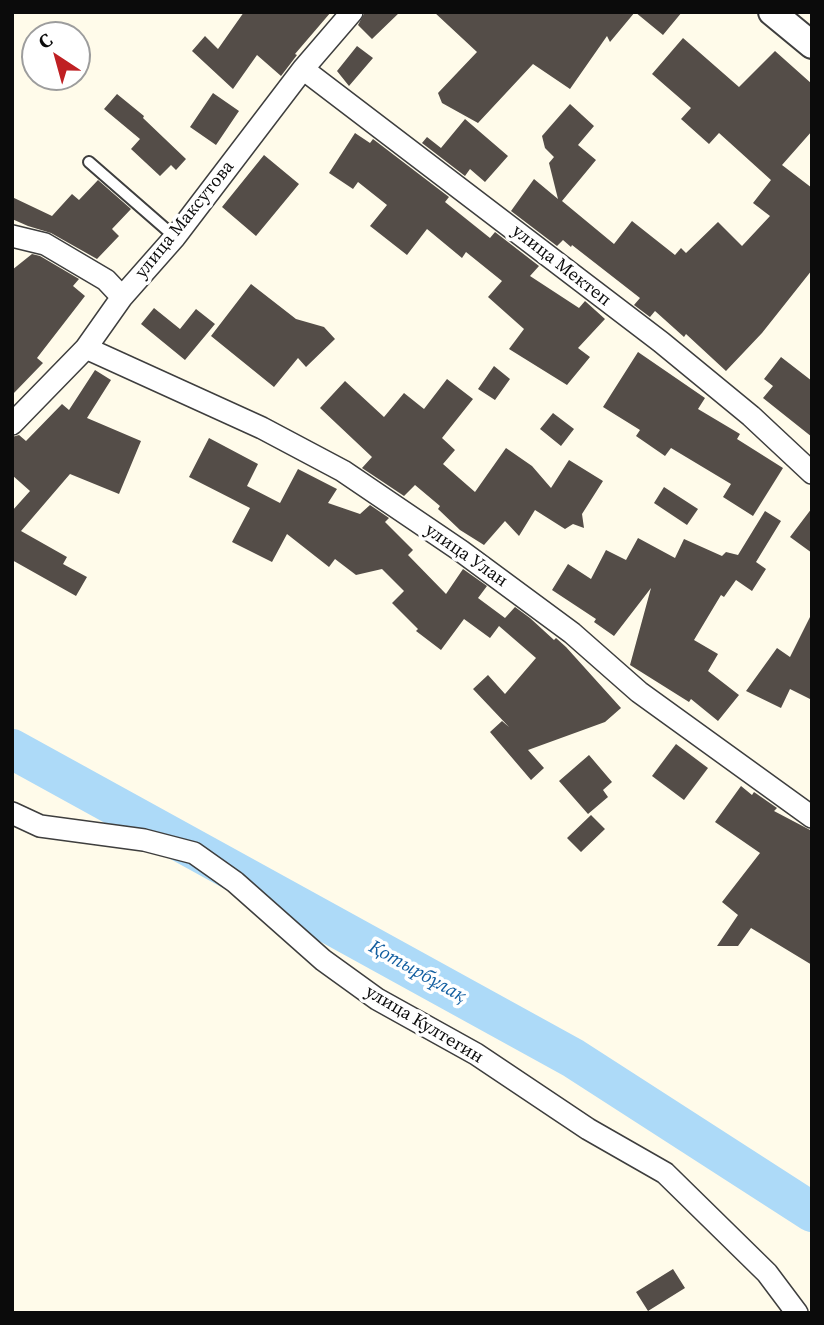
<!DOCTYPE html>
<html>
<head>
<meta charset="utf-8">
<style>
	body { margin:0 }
	#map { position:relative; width:824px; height:1325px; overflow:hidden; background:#fffbea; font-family:"Source Serif 4",serif }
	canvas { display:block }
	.frame { position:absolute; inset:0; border:14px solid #0b0b0b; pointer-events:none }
	.north { position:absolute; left:21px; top:21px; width:70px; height:70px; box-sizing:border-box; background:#fff; border:2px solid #9d9d9d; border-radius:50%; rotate:324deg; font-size:19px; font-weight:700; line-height:28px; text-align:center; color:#0b0b0b }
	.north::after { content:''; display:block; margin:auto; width:24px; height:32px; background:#bf2023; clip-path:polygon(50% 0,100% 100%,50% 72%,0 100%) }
</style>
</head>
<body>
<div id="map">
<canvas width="824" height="1325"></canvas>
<div class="frame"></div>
<div class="north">С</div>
</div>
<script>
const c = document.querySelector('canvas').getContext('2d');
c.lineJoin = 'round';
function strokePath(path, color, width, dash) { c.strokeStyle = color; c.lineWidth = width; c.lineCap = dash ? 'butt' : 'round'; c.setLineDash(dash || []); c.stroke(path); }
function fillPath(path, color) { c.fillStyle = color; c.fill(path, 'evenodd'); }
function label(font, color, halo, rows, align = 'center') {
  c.font = font + ' "Source Serif 4",serif'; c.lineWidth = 7; c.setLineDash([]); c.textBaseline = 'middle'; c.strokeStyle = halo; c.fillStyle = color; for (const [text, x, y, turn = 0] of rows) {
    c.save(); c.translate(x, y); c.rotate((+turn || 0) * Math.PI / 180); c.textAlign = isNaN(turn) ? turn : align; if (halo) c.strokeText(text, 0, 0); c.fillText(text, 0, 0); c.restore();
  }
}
strokePath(new Path2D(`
	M12 749 573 1058 812 1212`), '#addaf8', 40);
fillPath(new Path2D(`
	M244 12H331L295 54 297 55 281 76 257 55 233 89 192 51 205 36 218 49Z
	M365 12H400L372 39 358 25Z
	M434 12H635L610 42 607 36 570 89 533 64 478 123 442 103 438 93 477 52Z
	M635 12H682L663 35Z
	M683 38 739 87 775 51 812 84V131L782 165 812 188V270L762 333 726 371 686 334 684 337 655 311 650 317 634 305 640 298 572 245 571 247 563 240 557 246 511 211 534 179 558 199 549 163 554 157 545 148 542 136 570 104 594 126 578 145 596 160 562 201 614 244 632 221 675 255 681 248 686 253 718 222 742 246 770 216 753 203 771 180 719 133 709 144 681 119 691 108 652 74Z
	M357 46 373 58 349 86 337 71Z
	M213 93 239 111 216 145 190 127Z
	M117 94 144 116 143 118 186 159 176 170 171 165 160 176 131 149 140 139 104 109Z
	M465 119 508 156 485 182 470 169 465 176 422 143 427 137 441 148Z
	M355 133 370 143 373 139 449 197 445 202 490 238 495 232 539 266 530 276 579 308 585 301 605 319 578 348 590 357 567 385 509 349 524 329 488 297 502 281 466 252 462 258 427 229 407 255 370 226 387 205 358 182 353 189 329 173Z
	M264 155 299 184 256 236 222 207Z
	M98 180 131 209 112 229 119 236 97 259 51 233 28 226 12 219V197L52 216 72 194 79 200Z
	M32 254 40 256 79 279 73 286 85 296 37 358 43 363 12 395V270Z
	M251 284 296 319 324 327 335 339 306 367 298 358 274 387 211 336Z
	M154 308 180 329 196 309 215 324 185 360 141 324Z
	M638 352 705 398 698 409 740 434 737 439 783 468 753 516 723 497 731 484 671 448 665 456 636 436 640 430 603 407Z
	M781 357 812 381V437L763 398 773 386 764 379Z
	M494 366 510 379 495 400 478 389Z
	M95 370 111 380 87 418 141 441 119 494 70 474 21 531 67 557 63 564 87 577 76 596 12 560V511L30 491 12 475V437L19 435 26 441 62 404 69 410Z
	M447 379 473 399 442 438 455 450 443 464 475 492 506 448 532 466 551 488 569 460 603 481 582 514 584 528 573 524 565 529 535 510 519 536 505 521 484 545 460 530 438 509 440 506 415 485 404 496 362 468 372 457 320 408 345 381 384 417 404 393 424 409Z
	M553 413 574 429 561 446 540 429Z
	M209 438 258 464 247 486 280 503 298 469 337 489 328 503 360 514 370 505 389 518 385 522 413 550 408 555 446 594 463 569 487 586 478 598 505 618 515 607 530 618 554 640 556 638 566 647 621 708 605 722 528 750 544 768 531 780 490 732 502 721 509 727 473 689 488 675 505 694 536 658 499 626 490 638 464 619 441 650 416 631 418 629 392 603 404 591 382 569 356 575 335 559 329 567 287 534 272 562 232 542 250 508 189 477Z
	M664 487 698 509 687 525 654 503Z
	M812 508V553L790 537Z
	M765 511 781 521 756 562 766 569 752 591 736 580 724 597 721 595 694 640 718 654 708 671 739 695 718 721 691 699 689 702 630 665 651 588 614 636 594 622 596 619 552 590 568 564 591 579 606 550 626 560 638 538 675 558 684 539 722 556 726 552 738 555Z
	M812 613V700L790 689 781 708 746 691 777 648 790 657Z
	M676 744 708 768 684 800 652 776Z
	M589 755 612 782 603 790 608 797 588 814 559 781Z
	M741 786 752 795 754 792 777 808 774 811 812 831V965L751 928 738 946H717L738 915 722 902 760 853 715 822Z
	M591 815 605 829 581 852 567 838Z
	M673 1269 685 1288 648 1311 636 1292Z`), '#544d48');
const service = new Path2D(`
	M89 162 175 237`);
const minor = new Path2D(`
	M303 69 661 342 751 416 812 473
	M12 236 45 244 106 280 122 297
	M86 348 262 428 343 471 461 551 572 633 639 692 812 817
	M12 424 86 348 122 297 175 237 303 69 352 12
	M12 813 40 826 144 840 194 853 235 882 323 960 377 999 476 1054 588 1129 665 1173 767 1273 797 1313`);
const tertiary = new Path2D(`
	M772 12 812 45`);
strokePath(service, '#3e3e3e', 14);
strokePath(minor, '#3e3e3e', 24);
strokePath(tertiary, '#3e3e3e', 30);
strokePath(service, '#fff', 10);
strokePath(minor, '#fff', 21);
strokePath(tertiary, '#fff', 26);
label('18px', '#0b0b0b', '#fff', [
	["улица Максутова",185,220,-51],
	["улица Мектеп",561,266,38],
	["улица Улан",466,556,35],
	["улица Култегин",424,1025,31]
]);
label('italic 19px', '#125ea0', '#fff', [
	["Қотырбұлақ",417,972,29]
]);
</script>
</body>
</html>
